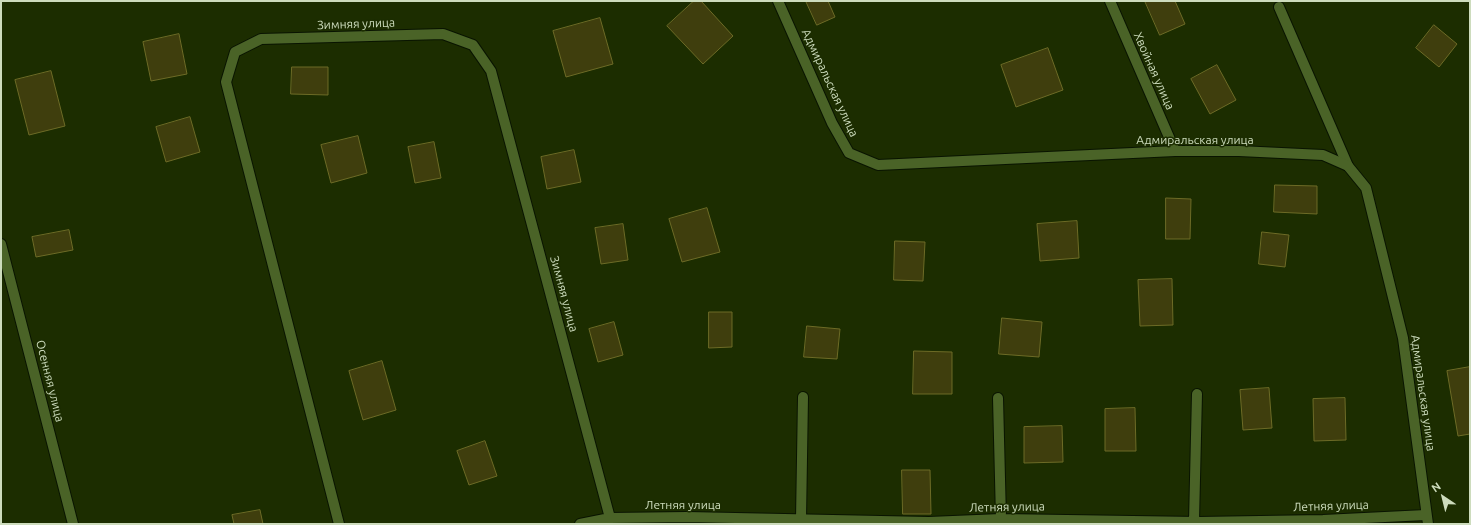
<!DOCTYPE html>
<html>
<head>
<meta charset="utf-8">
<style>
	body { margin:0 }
	#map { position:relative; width:1471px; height:525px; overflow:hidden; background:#1c2d00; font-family:Ubuntu,sans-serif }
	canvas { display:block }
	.frame { position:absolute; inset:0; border:2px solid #cddcbd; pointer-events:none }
	.north { position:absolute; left:1423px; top:477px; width:40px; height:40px; -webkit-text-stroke:3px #1c2d00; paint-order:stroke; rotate:325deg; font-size:11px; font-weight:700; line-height:16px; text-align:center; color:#cddcbd }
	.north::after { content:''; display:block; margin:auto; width:14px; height:18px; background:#cddcbd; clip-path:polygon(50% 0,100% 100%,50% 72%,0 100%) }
</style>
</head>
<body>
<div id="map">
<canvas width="1471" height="525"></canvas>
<div class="frame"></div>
<div class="north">N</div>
</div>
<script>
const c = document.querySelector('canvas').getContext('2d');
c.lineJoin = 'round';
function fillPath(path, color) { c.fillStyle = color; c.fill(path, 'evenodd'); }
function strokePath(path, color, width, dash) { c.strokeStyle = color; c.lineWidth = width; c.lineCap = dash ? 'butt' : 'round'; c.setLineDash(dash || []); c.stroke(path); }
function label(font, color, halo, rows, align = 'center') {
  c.font = font + ' Ubuntu,sans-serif'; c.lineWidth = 3; c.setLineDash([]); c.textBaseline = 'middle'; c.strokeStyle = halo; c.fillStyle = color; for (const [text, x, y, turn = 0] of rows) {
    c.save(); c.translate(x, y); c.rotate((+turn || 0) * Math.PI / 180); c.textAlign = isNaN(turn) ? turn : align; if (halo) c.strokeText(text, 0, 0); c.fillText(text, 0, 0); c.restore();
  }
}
const building = new Path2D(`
	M694 1H701L733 36 703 64 667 26Z
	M806 1H828L835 17 817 25Z
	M1145 1H1175L1185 24 1160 35Z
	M600 18 613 64 566 77 553 31Z
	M1434 25 1457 44 1439 67 1416 48Z
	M179 34 187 74 151 81 143 42Z
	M1048 48 1063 90 1016 107 1001 65Z
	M1217 65 1236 100 1210 114 1191 79Z
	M292 67H328V95L291 94Z
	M51 71 65 126 29 135 15 80Z
	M190 117 200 152 166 162 156 127Z
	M358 136 367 173 331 183 321 145Z
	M434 142 441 178 415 183 408 147Z
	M574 150 581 182 547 189 541 157Z
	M1275 185 1317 186V214L1274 212Z
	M1166 198 1191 199 1190 239H1166Z
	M707 208 720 252 682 262 669 219Z
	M1077 221 1079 258 1040 261 1037 224Z
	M623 224 628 260 601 264 595 228Z
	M69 230 73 250 36 257 32 237Z
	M1262 232 1289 235 1285 267 1259 264Z
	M895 241 925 242 923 281 894 280Z
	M1172 279 1173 325 1140 326 1138 280Z
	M709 312H732V347L709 348Z
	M1002 318 1042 322 1039 357 999 354Z
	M614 322 623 355 598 362 589 329Z
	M807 326 840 329 837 359 804 357Z
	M914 351 952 352V394H913Z
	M382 361 396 410 363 420 349 371Z
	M1470 367V434L1458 436 1447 371Z
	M1269 388 1272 428 1243 430 1240 390Z
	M1345 398 1346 440 1314 441 1313 399Z
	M1135 408 1136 451H1105V409Z
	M1062 426 1063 462 1024 463V427Z
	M485 441 497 476 469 485 457 451Z
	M902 470H930L931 514H903Z
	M260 510 263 524H234L232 515Z`);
fillPath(building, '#3f3e0d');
strokePath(building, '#6d6b26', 1);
const service = new Path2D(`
	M1279 7 1348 166`);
const minor = new Path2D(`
	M778 1 832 123 849 153 878 165 1175 151H1239L1323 155 1348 166 1366 188 1403 338 1428 524
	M1110 1 1175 151
	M1 244 73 524
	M998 398 1001 519
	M801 519 803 397
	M1194 521 1197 394
	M339 524 226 82 235 52 261 39 443 34 473 45 491 71 610 518
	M580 524 610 518 687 517 929 522 1001 519 1198 522 1323 520 1426 515`);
strokePath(service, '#091400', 12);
strokePath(minor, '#091400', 12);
strokePath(service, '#4a6327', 10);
strokePath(minor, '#4a6327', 10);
label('12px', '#cddcbd', '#1c2d00', [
	["Зимняя улица",356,24,-2],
	["Хвойная улица",1154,71,66],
	["Адмиральская улица",830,83,65],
	["Адмиральская улица",1195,140],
	["Зимняя улица",564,294,75],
	["Осенняя улица",50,381,76],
	["Адмиральская улица",1423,393,82],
	["Летняя улица",683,505],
	["Летняя улица",1331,506,-2],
	["Летняя улица",1007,507,-1]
]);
</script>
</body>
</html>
